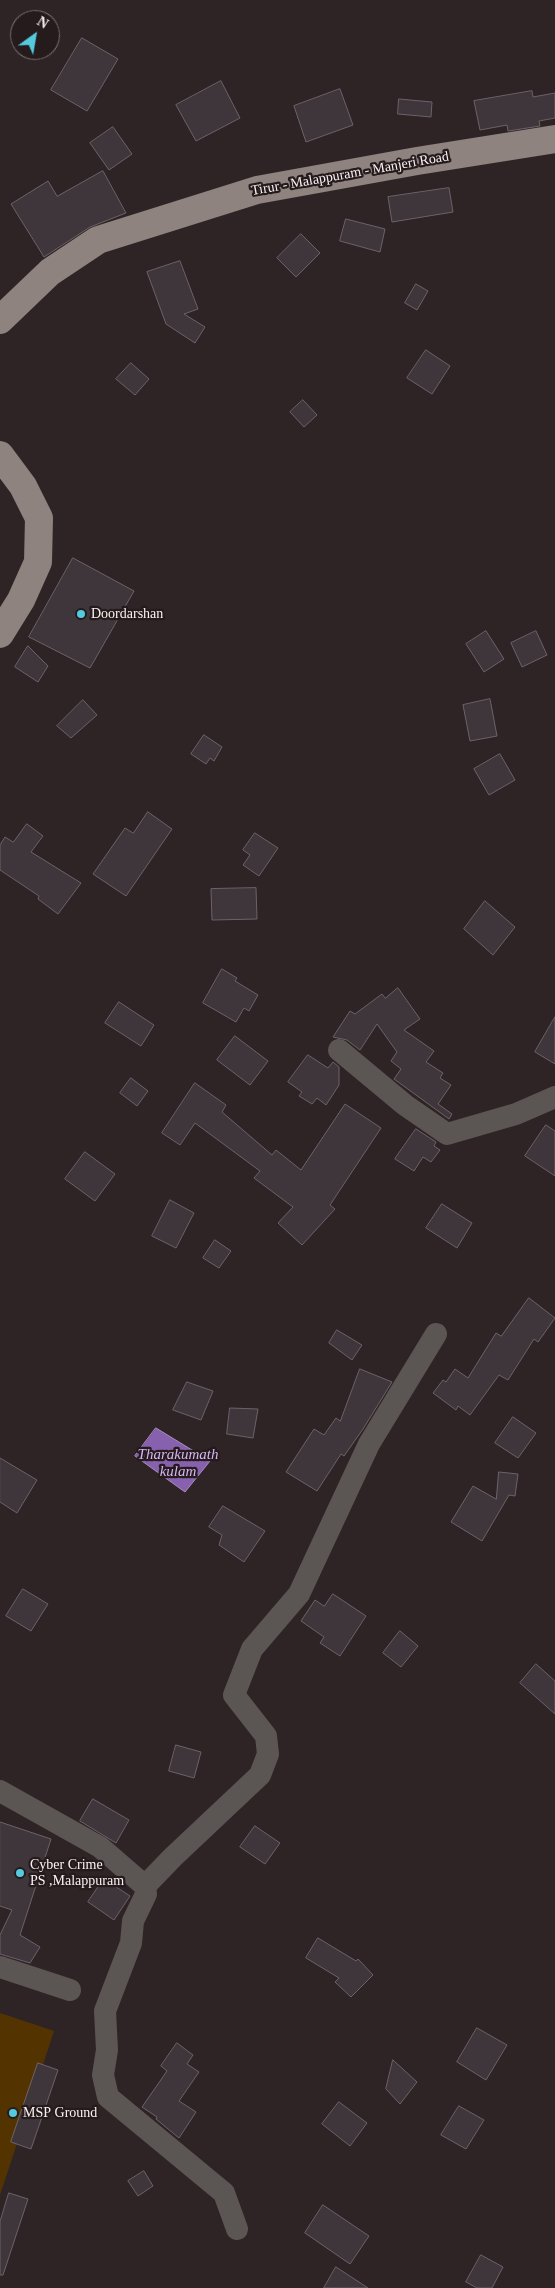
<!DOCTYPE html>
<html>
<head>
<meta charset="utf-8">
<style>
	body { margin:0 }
	#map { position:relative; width:555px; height:2288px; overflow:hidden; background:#2f2425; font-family:Georgia,serif }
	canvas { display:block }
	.north { position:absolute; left:10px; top:10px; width:50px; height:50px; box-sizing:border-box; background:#251a1c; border:1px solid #7a7072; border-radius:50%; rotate:32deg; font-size:14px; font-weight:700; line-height:20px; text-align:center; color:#f9f1f2 }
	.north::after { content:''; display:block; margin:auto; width:18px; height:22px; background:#55cade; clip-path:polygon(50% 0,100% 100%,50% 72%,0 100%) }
</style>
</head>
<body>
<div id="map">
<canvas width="555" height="2288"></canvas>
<div class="north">N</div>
</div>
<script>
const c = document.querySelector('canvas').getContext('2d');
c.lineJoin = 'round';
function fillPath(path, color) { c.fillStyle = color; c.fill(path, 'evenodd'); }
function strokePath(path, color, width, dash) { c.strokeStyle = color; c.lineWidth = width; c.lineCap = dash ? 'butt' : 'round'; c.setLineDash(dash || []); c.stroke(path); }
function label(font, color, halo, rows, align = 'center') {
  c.font = font + ' Georgia,serif'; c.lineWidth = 4.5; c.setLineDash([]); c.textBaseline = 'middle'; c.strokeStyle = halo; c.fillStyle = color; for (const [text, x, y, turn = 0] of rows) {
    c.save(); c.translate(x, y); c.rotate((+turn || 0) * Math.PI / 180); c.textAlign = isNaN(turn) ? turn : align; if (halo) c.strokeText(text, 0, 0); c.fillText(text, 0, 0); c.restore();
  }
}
fillPath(new Path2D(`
	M0 2013 54 2031 0 2195Z`), '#533400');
const water = new Path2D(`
	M156 1428 210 1461 185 1492 135 1456Z`);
fillPath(water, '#8861ae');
strokePath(water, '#aa8cc2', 1);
const building = new Path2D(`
	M82 38 118 59 87 111 51 90Z
	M221 81 240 118 196 141 176 105Z
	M340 89 353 125 306 142 294 106Z
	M532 91 533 97 555 93V118L539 121 540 126 508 131 507 125 480 130 474 101Z
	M399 99 432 102 431 117 398 114Z
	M113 127 132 154 109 170 90 143Z
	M103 171 126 213 90 227 44 257 11 204 48 181 57 196Z
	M449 188 453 212 392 222 388 197Z
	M346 219 385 229 380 252 340 241Z
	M301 234 320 253 296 277 277 258Z
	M180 261 198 309 184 314 205 327 195 343 166 324 147 272Z
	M416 284 428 291 417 310 405 303Z
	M426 350 450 366 432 394 407 378Z
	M131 363 149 379 135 395 116 379Z
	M303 400 317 415 304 427 290 412Z
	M73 558 134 591 90 668 29 637Z
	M486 631 504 659 484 672 466 644Z
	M536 631 547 655 522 667 511 643Z
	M28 646 48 666 38 682 15 667Z
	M490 699 497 736 470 741 463 705Z
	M83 700 97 715 71 738 57 726Z
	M204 735 222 747 214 761 210 758 206 764 191 754Z
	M500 754 515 780 489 795 474 769Z
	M148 812 172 829 126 896 93 874 125 828 133 833Z
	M27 824 43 836 31 852 81 883 58 914 38 899 39 896 0 870V845L5 837 13 842Z
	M255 833 278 848 259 876 243 865 250 855 243 850Z
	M256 888 257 919 212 920 211 889Z
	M485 901 515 927 493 955 464 929Z
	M222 969 237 978 235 981 258 995 249 1011 244 1008 236 1022 203 1003Z
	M398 988 420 1019 404 1030 434 1051 426 1062 443 1073 440 1078 451 1085 438 1104 452 1114 449 1119 394 1079 401 1069 391 1061 397 1052 377 1024 360 1050 347 1040 333 1037 350 1011 355 1014 382 994 385 998Z
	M119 1002 154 1025 141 1046 105 1023Z
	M555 1017V1064L535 1052Z
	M235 1036 268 1061 250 1085 217 1060Z
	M308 1055 328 1068 333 1062 339 1067V1085L326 1105 317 1098 312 1104 299 1096 302 1092 288 1082Z
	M131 1078 148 1091 137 1106 120 1093Z
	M195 1083 226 1105 222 1112 272 1155 276 1150 301 1170 345 1104 381 1128 330 1205 335 1209 302 1245 278 1223 293 1207 254 1178 260 1171 195 1123 180 1145 162 1133Z
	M546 1125 555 1131V1176L525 1156Z
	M416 1129 436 1142 434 1146 440 1150 431 1162 423 1157 414 1171 395 1159Z
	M85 1152 115 1174 95 1201 65 1179Z
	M170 1200 194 1213 176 1248 152 1236Z
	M442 1204 472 1223 457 1248 426 1228Z
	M215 1240 231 1251 219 1268 203 1258Z
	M529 1298 555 1318 538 1342 534 1339 508 1380 499 1375 470 1415 458 1406 456 1410 433 1393 443 1380 446 1382 455 1369 468 1378 496 1333 501 1336Z
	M337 1330 362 1345 352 1360 329 1343Z
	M360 1369 392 1382 363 1429 344 1456 341 1454 317 1491 286 1472 314 1429 324 1435 336 1418 340 1421Z
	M187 1382 213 1391 201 1420 173 1410Z
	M230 1408 258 1409 253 1438 227 1434Z
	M513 1417 536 1433 518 1458 495 1443Z
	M0 1458 37 1480 17 1513 0 1502Z
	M499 1472 518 1474 515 1496 509 1495 482 1541 451 1522 473 1486 496 1499Z
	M223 1506 265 1531 244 1562 219 1545 222 1535 209 1527Z
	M23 1589 48 1604 31 1631 6 1616Z
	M333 1594 366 1616 340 1656 320 1643 324 1637 301 1621 315 1600 324 1606Z
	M400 1631 418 1646 401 1667 383 1653Z
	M536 1664 555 1681V1714L520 1683Z
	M176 1745 201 1752 194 1778 169 1771Z
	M93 1799 129 1820 116 1843 80 1821Z
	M0 1822 51 1839 20 1935 40 1947 30 1963 0 1954V1935L12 1910 0 1906Z
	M255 1826 280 1843 265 1864 240 1847Z
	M104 1879 130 1896 114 1920 88 1902Z
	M318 1938 356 1961 358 1959 373 1975 351 1997 335 1982 339 1978 306 1958Z
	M477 2028 507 2045 486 2080 457 2062Z
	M177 2043 193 2055 187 2064 199 2072 179 2101 196 2112 179 2138 156 2119 157 2117 142 2107 167 2071 161 2066Z
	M393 2060 417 2082 400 2104 386 2089Z
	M38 2063 58 2070 31 2149 11 2142Z
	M339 2102 367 2123 350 2146 322 2124Z
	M459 2106 484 2120 466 2149 441 2135Z
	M144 2171 153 2186 138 2196 128 2181Z
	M9 2193 28 2199 3 2275H0V2222Z
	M323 2205 369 2236 350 2264 305 2233Z
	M481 2255 503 2267 492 2288H477L466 2282Z
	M336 2267 368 2288H324Z`);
fillPath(building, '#3f363c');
strokePath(building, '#6c6269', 1);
strokePath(new Path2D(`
	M339 1050 405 1105 447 1134 516 1114 555 1097
	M0 1791 100 1847 145 1886 146 1894 133 1921 131 1943 105 2011 107 2050 103 2075 108 2097 224 2193 237 2229
	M145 1886 173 1857 260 1775 268 1754 266 1736 234 1695 252 1649 299 1594 369 1444 436 1334
	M0 1967 70 1990`), '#5b5654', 22);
strokePath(new Path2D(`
	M0 320 50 272 98 240 257 190 417 161 555 139
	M0 455 23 486 39 518 38 562 21 600 0 634`), '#8e837f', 28);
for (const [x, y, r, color] of [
	[81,614,5,"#55cade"],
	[20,1873,5,"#55cade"],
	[13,2113,5,"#55cade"]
]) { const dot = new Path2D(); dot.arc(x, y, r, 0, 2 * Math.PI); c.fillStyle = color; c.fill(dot); strokePath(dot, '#251a1c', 2); }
label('14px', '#f9f1f2', '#251a1c', [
	["Tirur - Malappuram - Manjeri Road",350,174,-10]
]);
label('14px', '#f9f1f2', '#251a1c', [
	["Doordarshan",91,614],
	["Cyber Crime",30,1865],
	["PS ,Malappuram",30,1881],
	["MSP Ground",23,2113]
], 'left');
label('italic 15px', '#d3b6f3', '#251a1c', [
	["Tharakumath",178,1455],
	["kulam",178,1472]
]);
</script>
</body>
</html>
